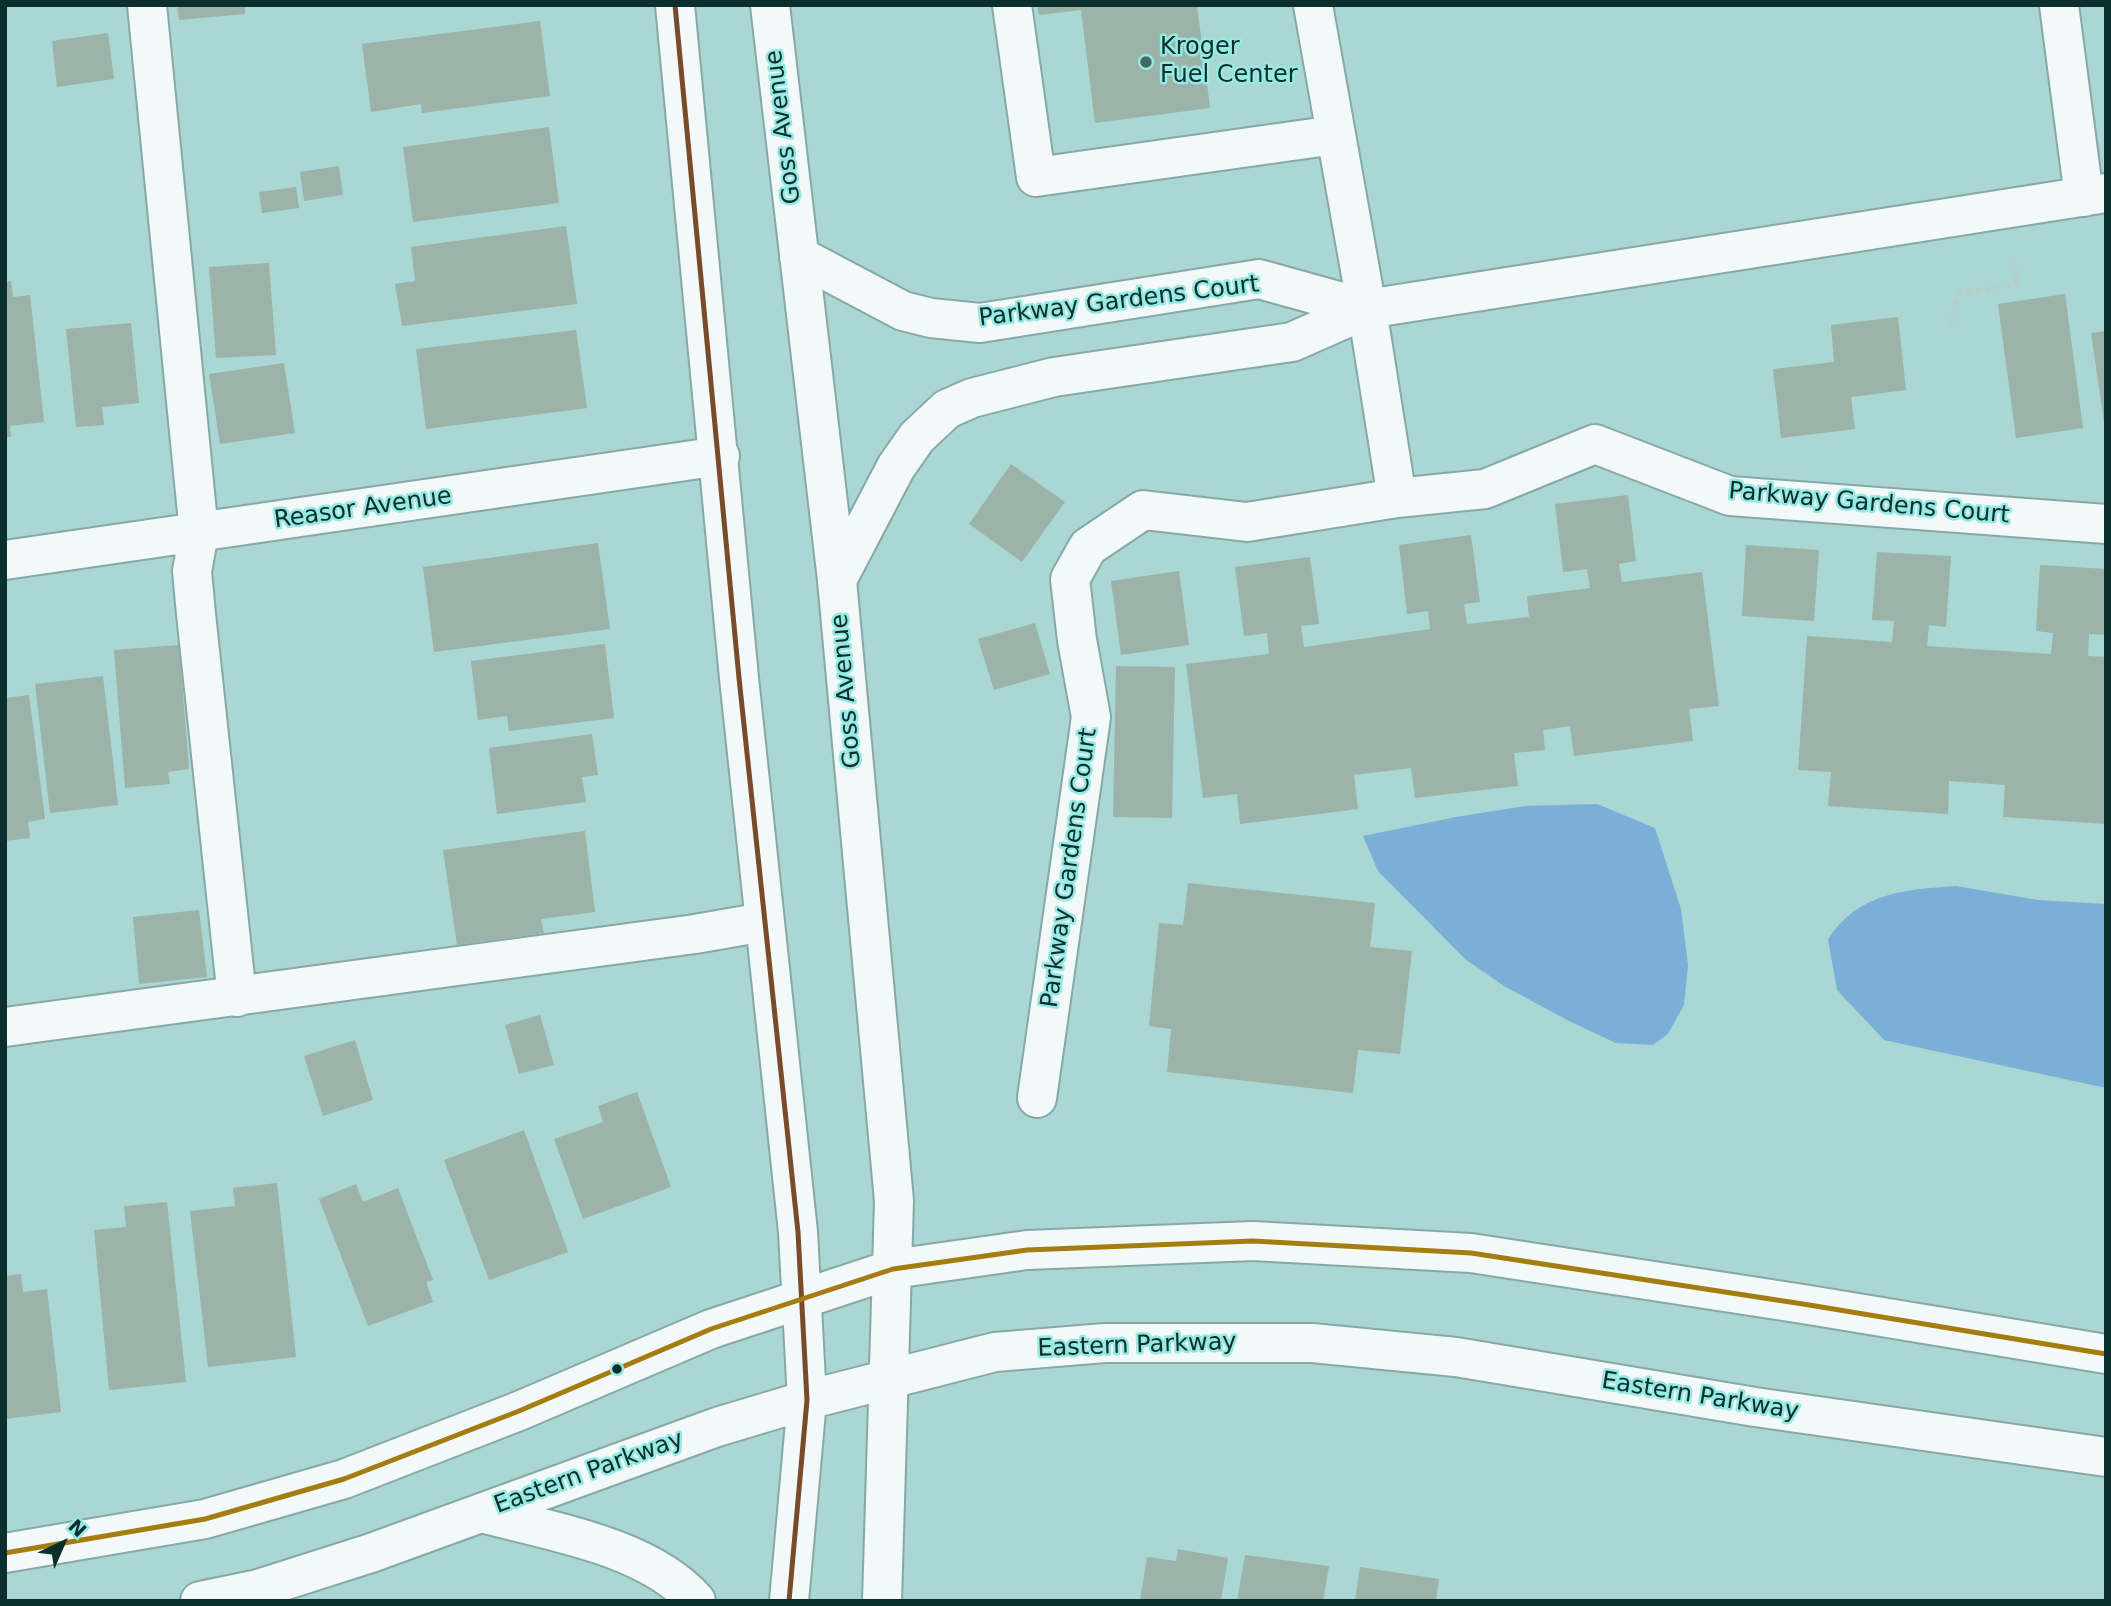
<!DOCTYPE html>
<html>
<head>
<meta charset="utf-8">
<style>
	body { margin:0 }
	#map { position:relative; width:2111px; height:1606px; overflow:hidden; background:#aad6d3; font-family:"DejaVu Sans",sans-serif }
	canvas { display:block }
	.frame { position:absolute; inset:0; border:7px solid #0b2f2d; pointer-events:none }
	.north { position:absolute; left:28px; top:1508px; width:70px; height:70px; -webkit-text-stroke:5px #97e9e3; paint-order:stroke; rotate:44deg; font-size:19px; font-weight:700; line-height:28px; text-align:center; color:#0b2f2d }
	.north::after { content:''; display:block; margin:auto; width:24px; height:32px; background:#0b2f2d; clip-path:polygon(50% 0,100% 100%,50% 72%,0 100%) }
</style>
</head>
<body>
<div id="map">
<canvas width="2111" height="1606"></canvas>
<div class="frame"></div>
<div class="north">N</div>
</div>
<script>
const c = document.querySelector('canvas').getContext('2d');
c.lineJoin = 'round';
function fillPath(path, color) { c.fillStyle = color; c.fill(path, 'evenodd'); }
function strokePath(path, color, width, dash) { c.strokeStyle = color; c.lineWidth = width; c.lineCap = dash ? 'butt' : 'round'; c.setLineDash(dash || []); c.stroke(path); }
function label(font, color, halo, rows, align = 'center') {
  c.font = font + ' "DejaVu Sans",sans-serif'; c.lineWidth = 5; c.setLineDash([]); c.textBaseline = 'middle'; c.strokeStyle = halo; c.fillStyle = color; for (const [text, x, y, turn = 0] of rows) {
    c.save(); c.translate(x, y); c.rotate((+turn || 0) * Math.PI / 180); c.textAlign = isNaN(turn) ? turn : align; if (halo) c.strokeText(text, 0, 0); c.fillText(text, 0, 0); c.restore();
  }
}
fillPath(new Path2D(`
	M1597 804 1655 828 1681 909 1688 965 1684 1005 1668 1034 1653 1045 1616 1043 1569 1021 1504 986 1465 959 1378 871 1363 836 1456 817 1525 806Z
	M1956 886 2038 900 2106 904V1088L1884 1040 1837 990 1828 939C1859 892 1904 890 1956 886Z`), '#7ab0d7');
fillPath(new Path2D(`
	M177 5H245V14L179 20Z
	M1037 5H1197L1210 108 1095 123 1081 10 1039 15Z
	M540 21 550 96 422 113 421 104 371 112 362 44Z
	M108 33 114 79 57 87 52 41Z
	M549 127 559 203 413 222 403 147Z
	M339 166 343 195 304 201 300 172Z
	M296 187 299 208 262 213 259 192Z
	M566 226 577 304 402 326 395 284 415 281 411 247Z
	M269 263 276 355 216 358 209 267Z
	M11 281 13 297 30 295 44 422 10 426 11 437H5V282Z
	M2065 294 2083 428 2016 438 1998 304Z
	M1898 317 1906 390 1851 397 1855 429 1781 438 1773 369 1834 362 1831 325Z
	M131 323 139 403 102 407 104 425 76 427 66 329Z
	M576 330 587 408 426 429 416 349Z
	M2106 331V422H2104L2091 333Z
	M284 363 295 433 220 444 209 374Z
	M1011 464 1065 502 1022 562 969 524Z
	M1628 495 1636 561 1619 564 1622 582 1702 572 1719 706 1689 709 1693 741 1574 756 1570 726 1543 730 1545 750 1514 753 1518 786 1415 798 1411 768 1354 775 1358 809 1240 824 1237 794 1203 798 1186 664 1269 654 1267 633 1244 636 1235 567 1310 557 1319 624 1301 626 1304 647 1430 629 1428 611 1407 614 1399 545 1471 535 1480 602 1464 604 1467 624 1529 617 1527 596 1590 588 1587 569 1563 572 1555 504Z
	M598 543 610 629 434 652 423 567Z
	M1746 545 1819 550 1814 621 1742 616Z
	M1877 552 1951 556 1946 627 1929 625 1927 646 2051 654 2053 633 2036 631 2040 565 2106 569V635L2089 634 2088 656 2106 657V824L2003 817 2005 785 1949 781 1948 814 1828 806 1831 772 1798 770 1807 636 1892 642 1894 621 1872 620Z
	M1179 571 1189 645 1121 655 1111 581Z
	M1035 623 1050 674 994 690 978 639Z
	M605 644 614 718 509 731 507 716 478 720 471 661Z
	M179 645 189 769 168 772 170 784 125 788 114 650Z
	M1116 666 1175 667 1172 818 1113 817Z
	M103 676 118 805 50 813 35 684Z
	M29 695 45 819 28 822 30 838 5 841V698Z
	M592 734 598 775 582 777 586 802 497 814 489 748Z
	M585 831 595 912 541 919 544 933 457 945 443 850Z
	M1188 883 1375 903 1370 947 1412 951 1400 1054 1358 1050 1353 1093 1167 1072 1171 1029 1149 1026 1159 923 1183 925Z
	M199 910 207 977 139 984 133 917Z
	M540 1015 554 1065 519 1074 505 1025Z
	M355 1040 373 1100 323 1116 304 1056Z
	M637 1092 671 1187 583 1219 554 1139 603 1122 598 1106Z
	M524 1130 568 1252 489 1280 444 1160Z
	M277 1183 296 1357 208 1367 190 1211 235 1206 233 1188Z
	M356 1184 363 1202 398 1188 433 1280 426 1282 433 1302 368 1326 319 1199Z
	M167 1202 186 1382 109 1390 94 1230 126 1227 124 1206Z
	M21 1274 23 1292 47 1289 61 1412 5 1419V1276Z
	M1178 1549 1228 1558 1221 1601H1140L1147 1557 1176 1561Z
	M1245 1555 1329 1566 1323 1601H1237Z
	M1360 1567 1439 1579 1436 1601H1355Z`), '#9bb3a8');
const minor = new Path2D(`
	M147 5 199 533 192 571 196 614 237 997
	M1012 5 1036 177 1335 135
	M1313 5 1367 309 1397 498
	M2059 5 2084 197
	M799 256 903 311 931 318 980 323 1259 279 1367 309
	M5 560 720 456
	M837 580 896 467 917 437 947 409 972 398 1054 377 1292 342 1367 309 2106 193
	M5 1027 695 934 764 922
	M1037 1098 1091 717 1077 640 1070 579 1088 547 1143 510 1247 522 1397 498 1485 489 1595 444 1730 496 2106 524`);
const major = new Path2D(`
	M675 5 739 678 798 1232 807 1400 789 1601
	M770 5 837 580 894 1201 882 1601
	M481 1513C549 1531 648 1546 696 1601
	M5 1553 205 1519 344 1479 519 1411 711 1329 893 1269 1027 1250 1253 1241 1471 1253 1803 1304 2106 1354
	M200 1601 258 1589 371 1553 717 1427 807 1400 995 1352 1105 1343H1312L1456 1357 1755 1407 2106 1457`);
strokePath(minor, '#86a9a7', 42);
strokePath(major, '#86a9a7', 42);
strokePath(new Path2D(`
	M1951 324 1958 293 2017 285 2014 257`), '#bdcaca', 4.5, [5, 5]);
strokePath(minor, '#f2f9f8', 38);
strokePath(major, '#f2f9f8', 38);
strokePath(new Path2D(`
	M675 5 739 678 798 1232 807 1400 789 1601`), '#7a4b2a', 5);
strokePath(new Path2D(`
	M5 1553 205 1519 344 1479 519 1411 711 1329 893 1269 1027 1250 1253 1241 1471 1253 1803 1304 2106 1354`), '#a47c10', 5);
for (const [x, y, r, color] of [
	[1146,62,7,"#436967"],
	[617,1369,6,"#0b2f2d"]
]) { const dot = new Path2D(); dot.arc(x, y, r, 0, 2 * Math.PI); c.fillStyle = color; c.fill(dot); strokePath(dot, '#97e9e3', 2.5); }
label('24px', '#0b2f2d', '#97e9e3', [
	["Kroger",1160,48],
	["Fuel Center",1160,76]
], 'left');
label('24px', '#0b2f2d', '#97e9e3', [
	["Goss Avenue",784,127,-97],
	["Parkway Gardens Court",1119,302,-7],
	["Parkway Gardens Court",1869,504,5],
	["Reasor Avenue",363,509,-8],
	["Goss Avenue",847,691,-95],
	["Parkway Gardens Court",1070,868,-82],
	["Eastern Parkway",1137,1346,-2],
	["Eastern Parkway",1700,1397,9],
	["Eastern Parkway",589,1473,-20]
]);
</script>
</body>
</html>
